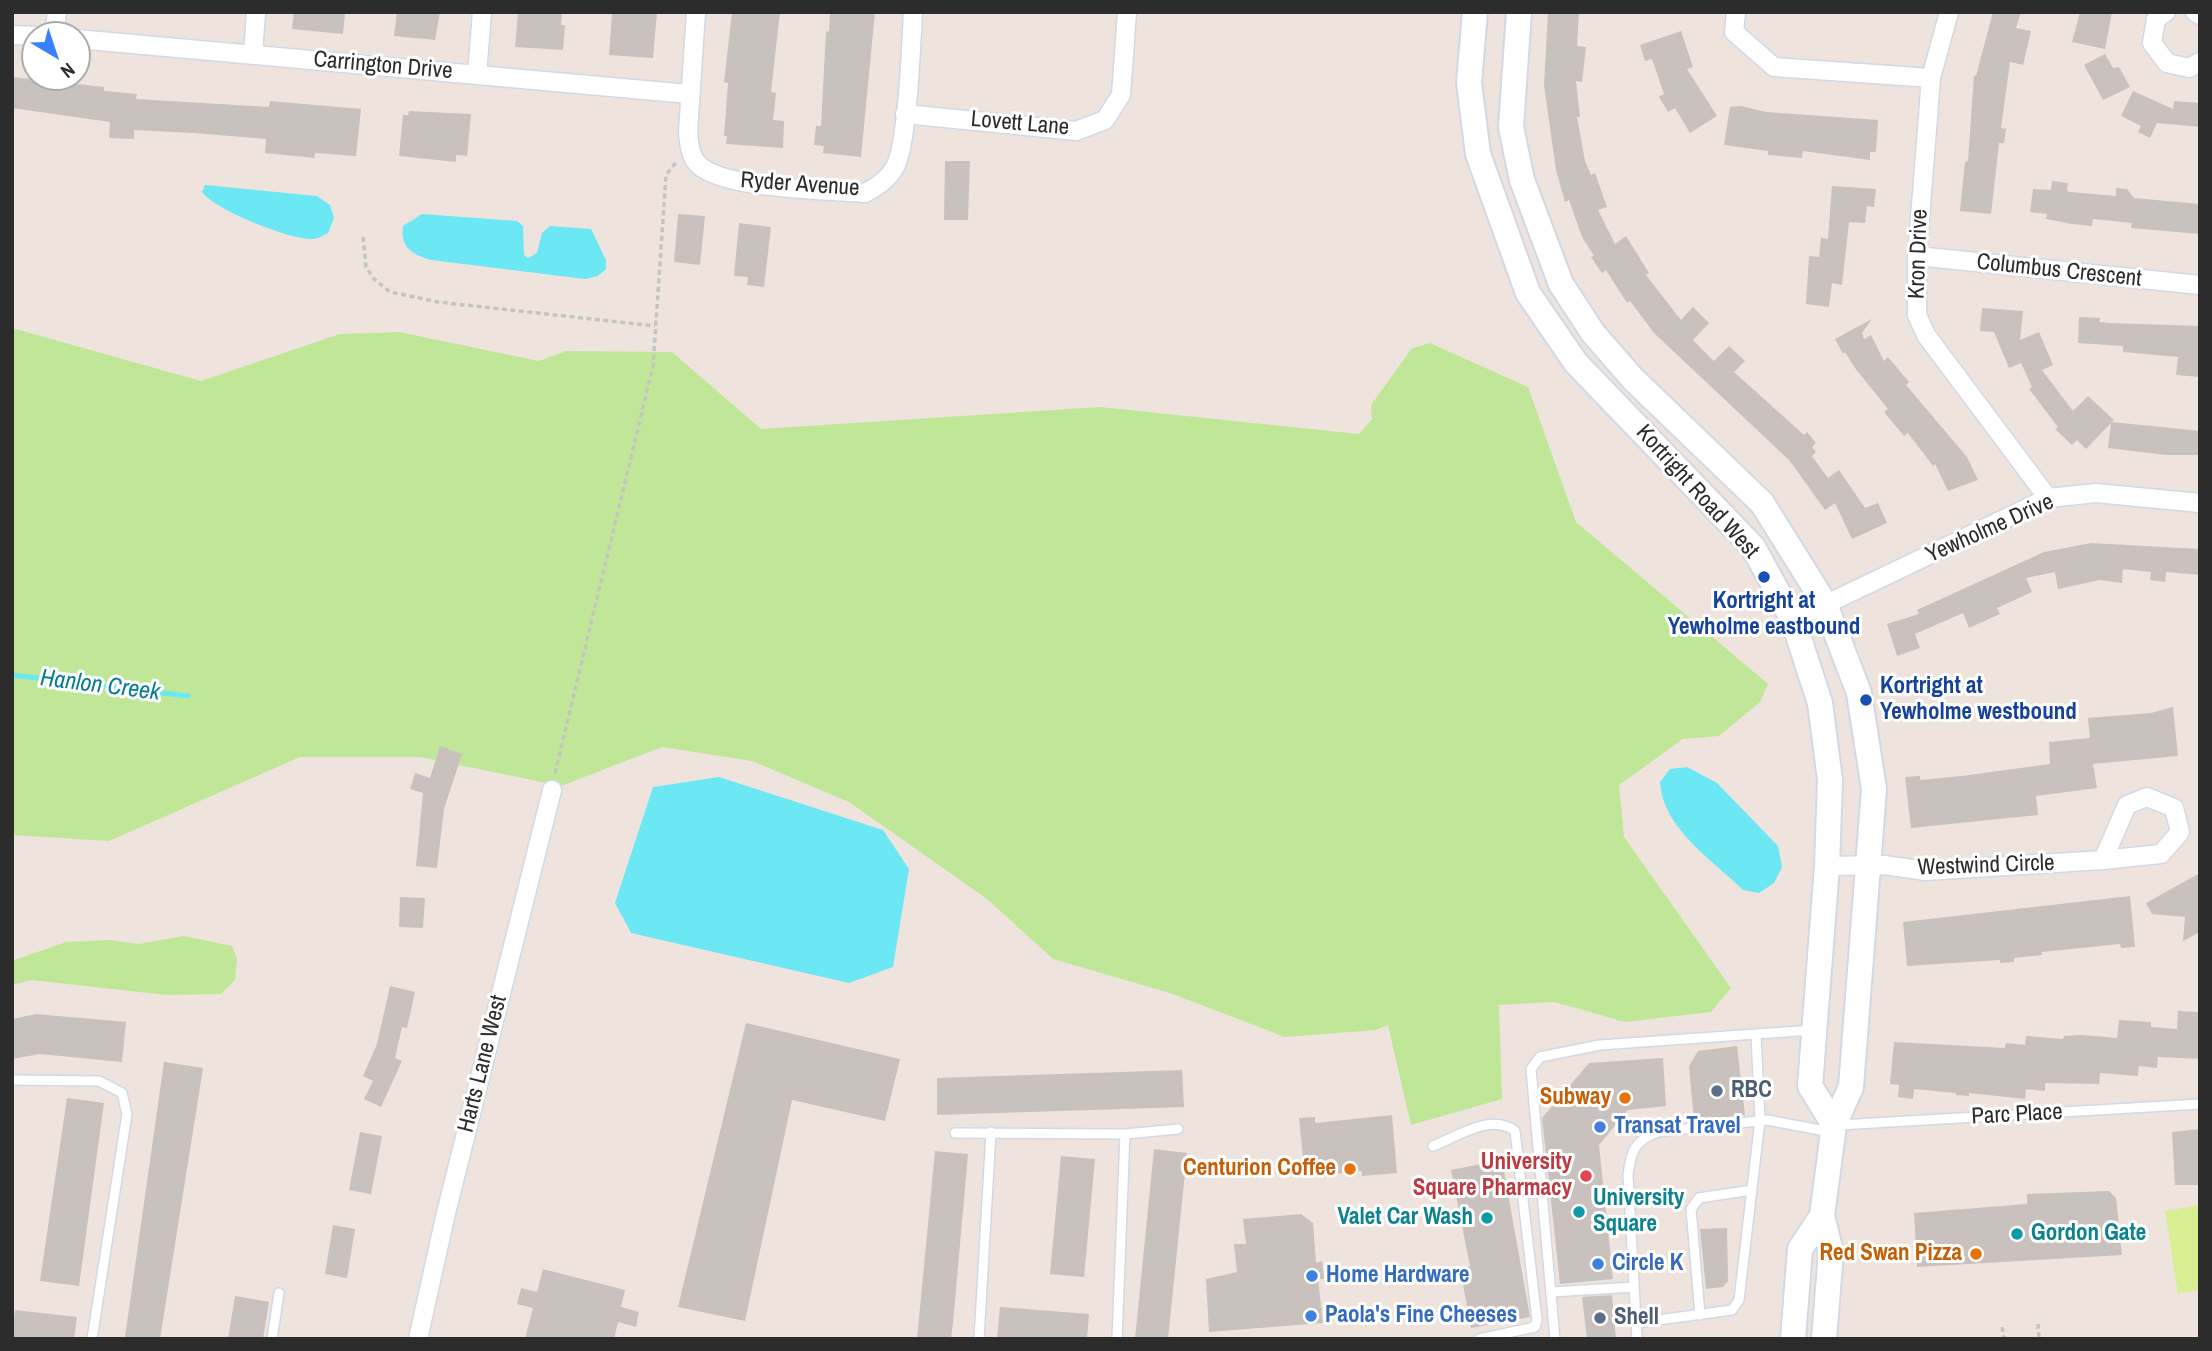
<!DOCTYPE html>
<html>
<head>
<meta charset="utf-8">
<style>
	body { margin:0 }
	#map { position:relative; width:2212px; height:1351px; overflow:hidden; background:#eee4dd; font-family:"Archivo Narrow",sans-serif }
	canvas { display:block }
	.frame { position:absolute; inset:0; border:14px solid #2c2c2c; pointer-events:none }
	.north { position:absolute; left:21px; top:21px; width:70px; height:70px; box-sizing:border-box; background:#fff; border:2px solid #ababab; border-radius:50%; rotate:141deg; font-size:19px; font-weight:700; line-height:28px; text-align:center; color:#2c2c2c }
	.north::after { content:''; display:block; margin:auto; width:24px; height:32px; background:#397fff; clip-path:polygon(50% 0,100% 100%,50% 72%,0 100%) }
</style>
</head>
<body>
<div id="map">
<canvas width="2212" height="1351"></canvas>
<div class="frame"></div>
<div class="north">N</div>
</div>
<script>
const c = document.querySelector('canvas').getContext('2d');
c.lineJoin = 'round';
function fillPath(path, color) { c.fillStyle = color; c.fill(path, 'evenodd'); }
function strokePath(path, color, width, dash) { c.strokeStyle = color; c.lineWidth = width; c.lineCap = dash ? 'butt' : 'round'; c.setLineDash(dash || []); c.stroke(path); }
function label(font, color, halo, rows, align = 'center') {
  c.font = font + ' "Archivo Narrow",sans-serif'; c.lineWidth = 6; c.setLineDash([]); c.textBaseline = 'middle'; c.strokeStyle = halo; c.fillStyle = color; for (const [text, x, y, turn = 0] of rows) {
    c.save(); c.translate(x, y); c.rotate((+turn || 0) * Math.PI / 180); c.textAlign = isNaN(turn) ? turn : align; if (halo) c.strokeText(text, 0, 0); c.fillText(text, 0, 0); c.restore();
  }
}
fillPath(new Path2D(`
	M12 328 201 381 340 334 399 332 539 361 566 351 672 352 761 429 1100 407 1359 434 1372 419 1371 405 1412 348 1430 343 1528 387 1576 522 1768 684 1760 702 1719 736 1683 739 1619 785 1624 837 1731 988 1711 1012 1625 1022 1555 1002 1499 1005 1502 1099 1411 1125 1388 1025 1376 1030 1285 1037 1170 993 1053 959 987 899 849 802 752 761 662 747 561 786 420 757H300L109 841 12 835Z
	M184 936 232 946 237 959 235 980 221 994 166 995 31 980 12 985V961L66 942 109 940 139 944Z`), '#c0e797');
fillPath(new Path2D(`
	M2200 1205V1290L2178 1294 2165 1211Z`), '#d7ee93');
fillPath(new Path2D(`
	M205 185 317 196 330 205 334 218 328 233C324 235 317 239 313 239 290 240 215 210 202 192Z
	M422 214 517 221 523 226 524 255 528 258 537 253 542 233 550 226 591 229 606 260V269L598 276 585 279 431 260C412 254 400 248 403 226Z
	M1687 767 1717 783 1778 846 1782 867 1774 883 1759 893 1743 890C1712 860 1662 827 1660 782L1670 769Z
	M719 777 883 830 909 869 893 967 849 983 631 933 615 903 653 787Z`), '#6ce7f4');
strokePath(new Path2D(`
	M12 675 188 696`), '#6ce7f4', 5);
fillPath(new Path2D(`
	M294 12H345L343 34 292 29Z
	M397 12H440L435 40 394 36Z
	M518 12H562L561 25H565L563 50 515 47Z
	M612 12H657L653 58 609 55Z
	M732 12H780L771 92 776 93 773 120 784 121 783 148 726 144 727 136H724L728 83 724 82Z
	M830 12H875L861 157 823 153 824 146 814 145 816 126H821L826 31 829 32Z
	M1548 12H1579L1577 46 1586 47 1582 82 1576 81 1580 117H1577L1585 161 1591 175 1595 173 1607 207 1598 210 1615 244 1626 236 1649 273 1646 275 1681 320 1693 307 1709 323 1693 340 1714 361 1729 346 1745 361 1734 372 1804 435 1807 432 1816 443 1812 447 1816 452 1812 456 1828 478 1839 470 1865 508 1878 503 1887 523 1852 539 1835 503 1825 510 1790 461 1654 333 1630 301 1627 303 1606 270 1602 273 1591 257 1594 256 1582 237 1569 200 1565 202 1556 170 1544 85Z
	M1993 12H2021L2016 28 2031 31 2023 65 2010 62 2001 128 2006 129 2004 143H1999L1991 214 1960 211 1965 162 1968 161 1974 75 1976 76Z
	M2080 12H2112L2105 49 2072 42Z
	M1681 31 1693 67 1687 69 1717 116 1690 133 1675 108 1668 112 1659 97 1664 94 1652 59 1645 61 1640 45Z
	M2105 54 2113 68 2119 67 2130 87 2103 100 2084 65Z
	M12 77 104 87V91L137 94 136 99 269 107 270 101 361 109 356 156 315 153 314 158 265 153 266 139 194 133 134 130V139L109 138 110 122 12 108Z
	M2133 91 2173 109 2174 101 2200 103V127L2157 123 2150 138 2138 132 2141 126 2121 116Z
	M1741 106 1766 112 1878 120 1876 152H1870V160L1803 151 1802 158 1768 155V151L1724 145 1730 107Z
	M409 111 471 114 467 156 456 155V162L399 156 403 115H408Z
	M945 161H970L968 220H944Z
	M2052 181 2068 183 2067 191 2070 192 2116 196V188L2127 189 2134 198 2200 204V234L2131 228 2132 223 2093 219 2092 226 2072 224 2046 219 2047 214 2030 212 2033 189 2051 190Z
	M1832 186 1876 189 1874 207 1867 206 1865 223 1849 222 1842 285 1832 283 1829 307 1806 304 1809 256 1819 257 1821 238 1828 239Z
	M678 214 705 216 700 265 674 262Z
	M739 223 771 227 764 287 747 285 748 277 734 276Z
	M1982 308 2023 311 2020 340 2039 332 2053 365 2042 370 2073 411 2088 396 2114 420 2112 422 2200 431V455H2166L2108 448 2111 423 2086 449 2077 440 2072 445 2055 429 2058 427 2029 389 2032 387 2021 363 2009 368 1994 332 1980 331Z
	M2079 317 2100 318 2099 322 2110 323 2200 326V377L2176 375 2178 357 2123 352V346L2078 343Z
	M1872 319 1862 333 1864 339 1871 335 1884 361 1888 357 1909 382 1906 385 1967 457 1978 480 1948 491 1935 464 1933 466 1908 433 1904 436 1884 412 1888 409 1855 368 1845 352 1843 354 1835 339Z
	M2091 543 2200 549V575L2166 572 2165 582 2150 580 2151 572 2123 569 2122 583 2100 580 2058 589 2055 572 2026 578 2032 592 1997 608 2000 614 1969 628 1963 613 1915 634 1920 648 1897 656 1887 624 1919 614 1917 610 2044 552Z
	M2173 707 2178 756 2093 764 2097 788 2036 796 2038 815 1911 828 1905 777 1920 776V780L1962 776 2050 764 2049 742 2090 738 2088 718 2151 713Z
	M440 746 462 754 444 809 437 868 416 866 423 793 410 789 415 773 430 778Z
	M2200 873V932L2183 941 2185 917 2152 914 2146 903Z
	M2130 896 2135 947 2121 948 2120 944 2042 952V955L2014 958V962L2000 963V960L1907 966 1903 922Z
	M400 897 425 898 423 928 399 927Z
	M390 986 415 992 407 1028 402 1027 395 1058 402 1061 381 1107 364 1099 373 1081 363 1076 377 1044Z
	M2178 1011 2200 1012V1059L2158 1057 2157 1068 2139 1066 2138 1076 2100 1073 2099 1084 2045 1083V1091L2026 1089 2025 1099 1969 1093V1096L1956 1095V1093L1914 1089 1913 1099 1898 1097 1899 1085 1890 1084 1894 1042 2005 1048 2006 1043 2025 1045 2026 1036 2063 1039 2064 1036 2082 1035 2117 1038 2119 1020 2151 1022V1027L2177 1029Z
	M36 1014 126 1022 122 1062 40 1054 12 1059V1019Z
	M746 1023 900 1059 885 1121 792 1100 745 1321 678 1307Z
	M1737 1046 1745 1115 1694 1121 1689 1066 1698 1051Z
	M1663 1058 1666 1106 1628 1110 1599 1145 1613 1279 1560 1284 1542 1118 1589 1063Z
	M164 1062 203 1068 160 1339H138L125 1337Z
	M1182 1070 1184 1107 937 1115V1078Z
	M67 1098 104 1103 79 1286 40 1281Z
	M1392 1115 1397 1173 1362 1176V1171L1305 1177 1299 1118 1315 1117V1123Z
	M2200 1129V1185H2175L2172 1132Z
	M360 1132 382 1136 371 1194 349 1190Z
	M1154 1149 1187 1153 1168 1339H1135Z
	M935 1151 968 1154 953 1323 951 1339H917Z
	M1061 1156 1095 1159 1084 1277 1050 1274Z
	M1502 1160 1530 1317 1471 1328 1460 1268 1470 1266 1451 1170Z
	M2109 1191 2116 1198 2122 1255 1917 1267 1914 1213 2027 1204V1194Z
	M1301 1214 1313 1223 1316 1263 1322 1261 1324 1279H1318L1323 1323 1209 1332 1206 1279 1237 1272 1234 1244H1246L1243 1219Z
	M333 1225 355 1229 347 1278 325 1274Z
	M1727 1228 1728 1281 1723 1287 1706 1289 1700 1229Z
	M543 1269 625 1290 621 1307 639 1312 636 1327 618 1322 614 1339H525L533 1308 517 1304 521 1288 537 1292Z
	M1612 1295 1616 1339H1587L1582 1297Z
	M235 1296 269 1302 263 1339H228Z
	M1000 1307 1089 1314 1087 1339H997Z
	M15 1310 77 1317 74 1339H12Z`), '#c9c1bd');
const lane = new Path2D(`
	M12 1080 99 1081 122 1093 127 1114 92 1339
	M1839 1125 2200 1104
	M955 1133 1125 1134 1178 1129
	M1433 1146C1458 1136 1491 1113 1515 1131L1537 1320 1535 1327 1479 1339
	M1551 1292 1634 1287
	M1700 1315 1691 1209 1699 1198 1752 1190
	M1636 1323 1732 1310 1739 1300 1760 1120 1756 1034
	M272 1339 279 1293
	M979 1339 991 1132
	M1117 1339 1125 1134
	M1555 1339 1531 1069 1540 1057 1600 1045 1813 1030
	M1637 1339 1628 1175C1631 1151 1634 1141 1658 1132L1767 1120 1831 1132`);
const street = new Path2D(`
	M696 12 688 132C689 143 690 155 697 163 717 189 830 190 865 193 877 187 887 180 894 169 908 146 911 45 913 12
	M1736 12 1734 32 1774 67 1931 78
	M1949 12 1931 78 1917 256V315L1926 335 2048 498
	M2166 12 2156 19 2152 43 2167 63 2189 68 2200 62
	M2195 12 2200 15
	M12 35 35 36
	M54 35 57 12
	M77 39 689 94
	M253 54 256 12
	M477 74 482 12
	M905 114 1076 131 1105 120 1121 95 1127 12
	M1917 256 2200 285
	M1793 620 2048 498 2096 493 2200 503
	M1827 866 1884 865 1926 871 2103 860 2161 854 2180 832 2174 808 2147 797 2127 805 2103 860
	M418 1339 446 1213 552 790`);
const secondary = new Path2D(`
	M1475 12 1469 83 1478 154 1528 293 1576 363 1753 547 1793 620 1820 703 1830 780 1827 866 1810 1086 1834 1125
	M1519 12 1511 127 1522 180 1561 284 1593 333 1633 379 1762 503 1825 604 1859 693 1874 789 1851 1087 1834 1125 1822 1216 1831 1252 1824 1339
	M1793 1339 1800 1249 1822 1216`);
strokePath(lane, '#d2d9e5', 12);
strokePath(street, '#d2d9e5', 21);
strokePath(secondary, '#d2d9e5', 28);
strokePath(new Path2D(`
	M363 237 366 267 374 279 390 292 438 302 655 326
	M555 773 653 366 666 175 678 160
	M2038 1324 2039 1337
	M2002 1327 2004 1339`), '#c4c4c4', 3.5, [5, 3.5]);
strokePath(lane, '#fff', 9);
strokePath(street, '#fff', 18);
strokePath(secondary, '#fff', 24);
for (const [x, y, r, color] of [
	[1764,577,7,"#1a4fb4"],
	[1866,700,7,"#1a4fb4"],
	[1717,1091,7,"#5c6f8a"],
	[1625,1098,7,"#e8710a"],
	[1600,1127,7,"#3f7fe0"],
	[1350,1169,7,"#e8710a"],
	[1586,1176,7,"#e0444e"],
	[1579,1212,7,"#0f9aa8"],
	[1487,1218,7,"#0f9aa8"],
	[2017,1234,7,"#0f9aa8"],
	[1976,1254,7,"#e8710a"],
	[1598,1264,7,"#3f7fe0"],
	[1312,1276,7,"#3f7fe0"],
	[1311,1316,7,"#3f7fe0"],
	[1600,1318,7,"#5c6f8a"]
]) { const dot = new Path2D(); dot.arc(x, y, r, 0, 2 * Math.PI); c.fillStyle = color; c.fill(dot); strokePath(dot, '#fff', 2.5); }
label('23px', '#2c2c2c', '#fff', [
	["Carrington Drive",383,66,5],
	["Lovett Lane",1020,124,5],
	["Ryder Avenue",800,185,4],
	["Kron Drive",1919,254,-88],
	["Columbus Crescent",2059,271,6],
	["Kortright Road West",1697,492,48],
	["Yewholme Drive",1990,529,-24],
	["Westwind Circle",1986,866,-2],
	["Harts Lane West",483,1064,-76],
	["Parc Place",2017,1115,-3]
]);
label('bold 23px', '#164399', '#fff', [
	["Kortright at",1764,602],
	["Yewholme eastbound",1764,628],
	["Kortright at",1880,687,"left"],
	["Yewholme westbound",1880,713,"left"]
]);
label('bold 23px', '#4e5e75', '#fff', [
	["RBC",1731,1091],
	["Shell",1614,1318]
], 'left');
label('bold 23px', '#c56008', '#fff', [
	["Subway",1611,1098],
	["Centurion Coffee",1336,1169],
	["Red Swan Pizza",1962,1254]
], 'right');
label('bold 23px', '#366cbe', '#fff', [
	["Transat Travel",1614,1127],
	["Circle K",1612,1264],
	["Home Hardware",1326,1276],
	["Paola's Fine Cheeses",1325,1316]
], 'left');
label('bold 23px', '#be3a42', '#fff', [
	["University",1572,1163],
	["Square Pharmacy",1572,1189]
], 'right');
label('bold 23px', '#0d838f', '#fff', [
	["University",1593,1199],
	["Square",1593,1225],
	["Valet Car Wash",1473,1218,"right"],
	["Gordon Gate",2031,1234]
], 'left');
label('italic 24px', '#087c95', '#fff', [
	["Hanlon Creek",100,686,7]
]);
</script>
</body>
</html>
